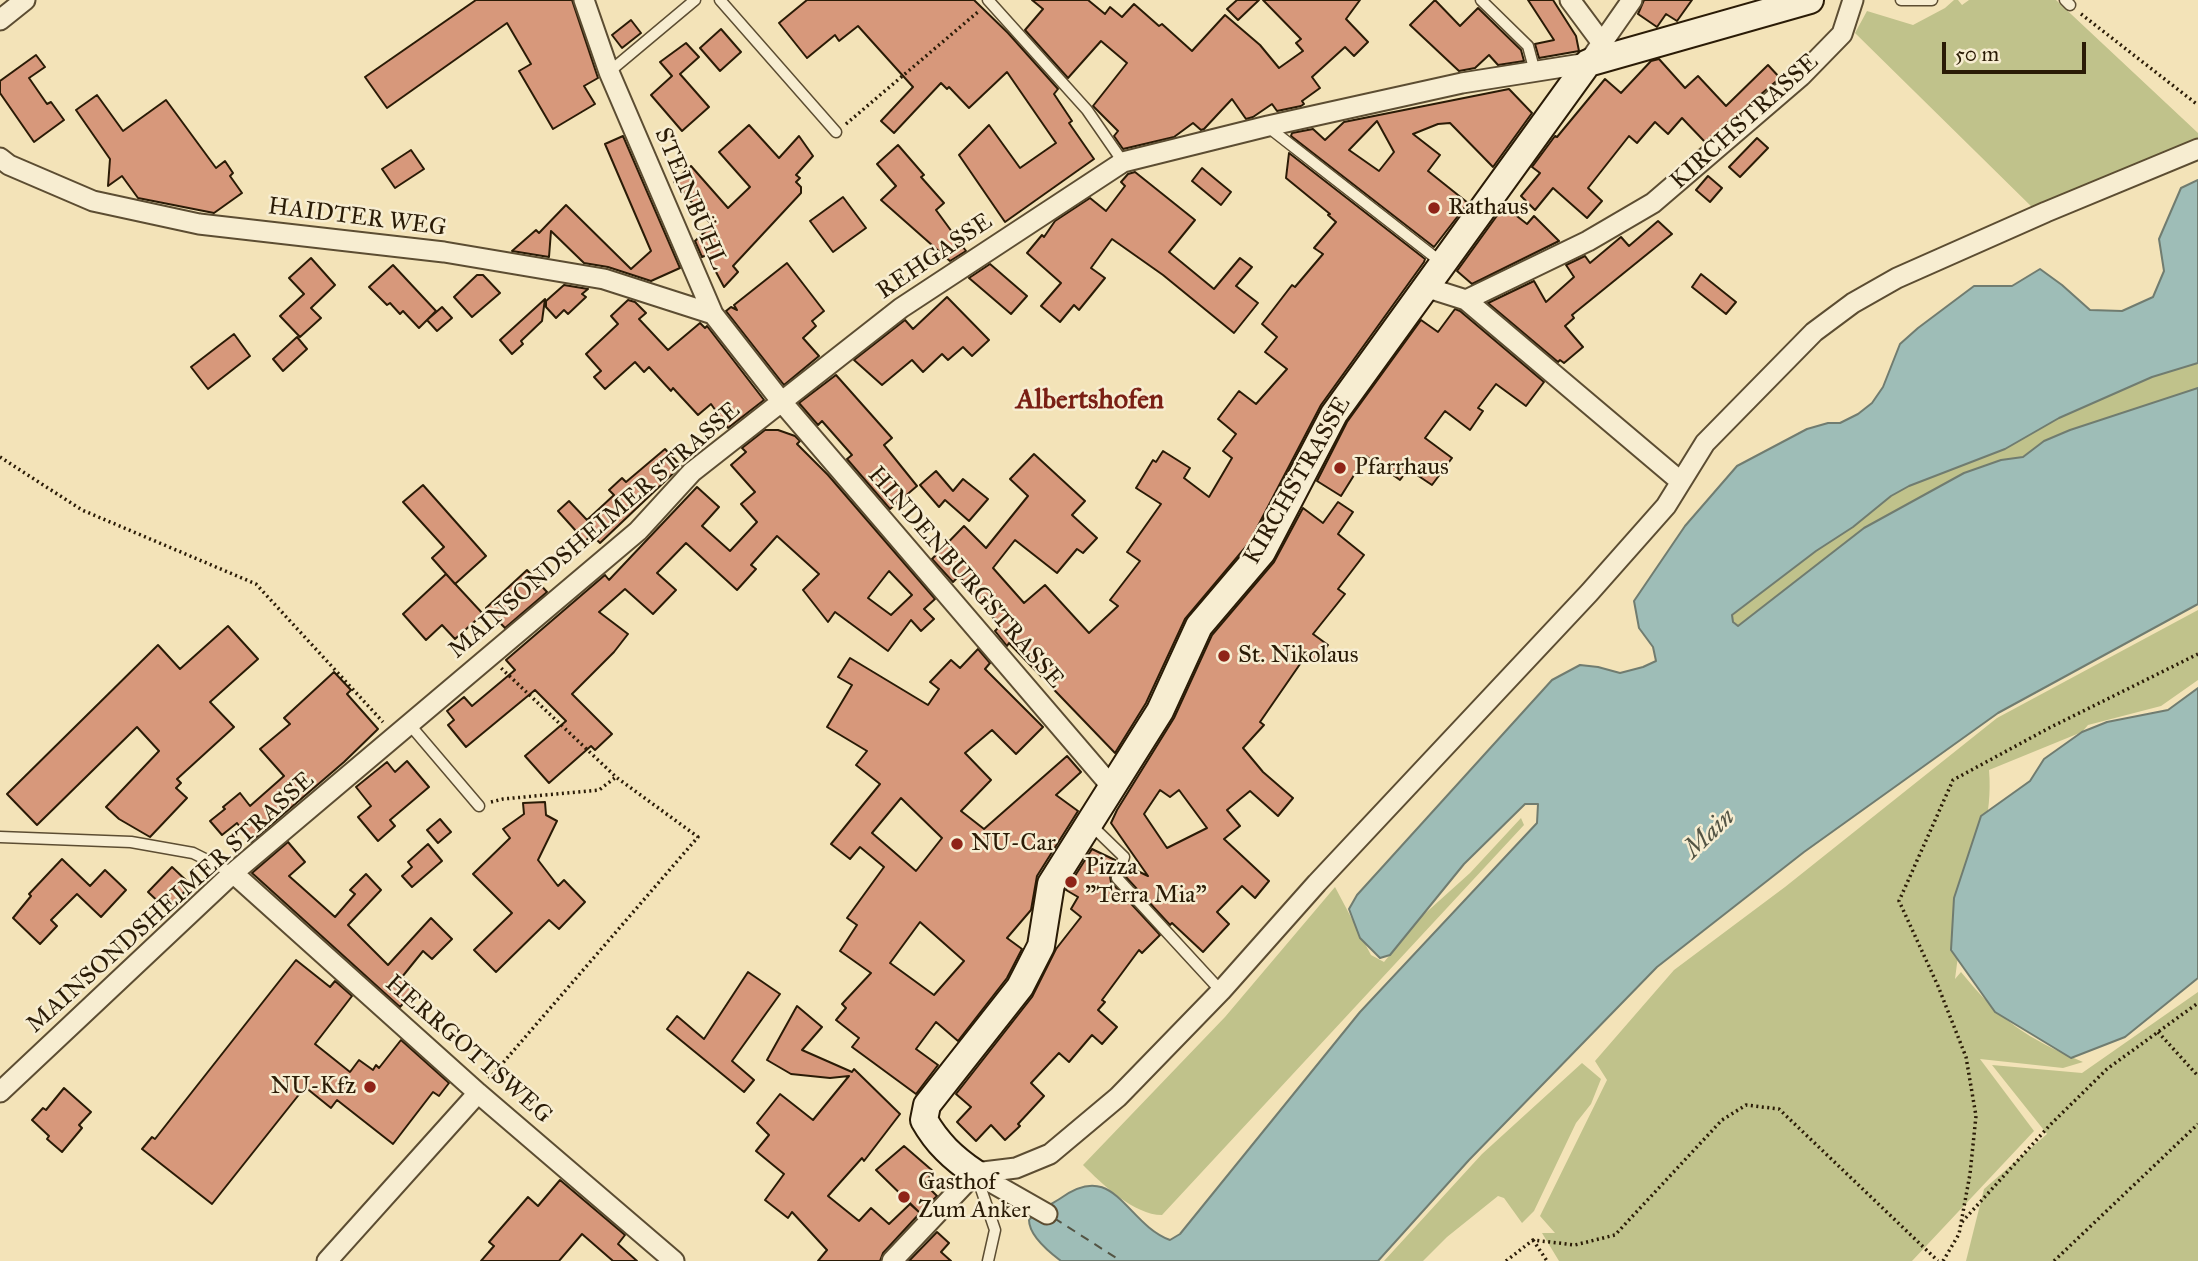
<!DOCTYPE html>
<html>
<head>
<meta charset="utf-8">
<style>
	body { margin:0 }
	#map { position:relative; width:2198px; height:1261px; overflow:hidden; background:#f3e3b8; font-family:"IM FELL Great Primer",serif }
	canvas { display:block }
	.scale { position:absolute; left:1942px; top:42px; width:144px; height:32px; box-sizing:border-box; border:4px solid #2a1b06; border-top:0; padding-left:9px; font-size:21px; line-height:24px; white-space:nowrap; color:#2a1b06; -webkit-text-stroke:5px #f7edd1; paint-order:stroke }
</style>
</head>
<body>
<div id="map">
<canvas width="2198" height="1261"></canvas>
<div class="scale">50 m</div>
</div>
<script>
const c = document.querySelector('canvas').getContext('2d');
c.lineJoin = 'round';
function fillPath(path, color) { c.fillStyle = color; c.fill(path, 'evenodd'); }
function strokePath(path, color, width, dash) { c.strokeStyle = color; c.lineWidth = width; c.lineCap = dash ? 'butt' : 'round'; c.setLineDash(dash || []); c.stroke(path); }
function label(font, color, halo, rows, align = 'center') {
  c.font = font + ' "IM FELL Great Primer",serif'; c.lineWidth = 5; c.setLineDash([]); c.textBaseline = 'middle'; c.strokeStyle = halo; c.fillStyle = color; for (const [text, x, y, turn = 0] of rows) {
    c.save(); c.translate(x, y); c.rotate((+turn || 0) * Math.PI / 180); c.textAlign = isNaN(turn) ? turn : align; if (halo) c.strokeText(text, 0, 0); c.fillText(text, 0, 0); c.restore();
  }
}
fillPath(new Path2D(`
	M1954 0H1958L1962 5 1969 0H2056L2198 133V138L2037 212 1855 33 1867 11 1913 25 1945 8Z
	M2198 363V388L2070 430 2044 441 2023 457 1986 465 1782 594 1738 626 1733 622 1731 615 1816 551 1853 527 1891 496 1909 486 2005 449 2059 418 2152 377Z
	M2198 610V680L2161 706 2088 725 2082 732 1989 770C1993 818 1978 848 1968 893 1962 921 1959 950 1955 979L1961 972C2001 1021 2026 1038 2083 1062L2063 1068 1980 1059 2034 1131 1912 1261H1559L1542 1233H1555L1540 1216 1607 1080 1595 1061 1674 970 1785 887 1997 718Z
	M1521 818 1524 825 1162 1215C1134 1215 1102 1184 1083 1165L1225 1017 1335 887 1371 955 1384 962 1420 918 1470 873Z
	M2198 992V1261H1966L1984 1189 2047 1134 1992 1065 2082 1073Z
	M1582 1063 1601 1079 1591 1104 1576 1123 1534 1211 1522 1223 1504 1198 1498 1196 1447 1237 1423 1261H1384L1482 1154Z`), '#c0c28b');
const water = new Path2D(`
	M2198 180V363L2152 377 2059 418 2005 449 1909 486 1891 496 1853 527 1816 551 1732 615 1733 622 1738 626 1864 528 1964 473 2001 460 2023 457 2044 441 2070 430 2198 388V604L1998 713 1804 852 1657 967 1469 1160 1378 1261H1061C1049 1252 1029 1236 1029 1220 1037 1210 1051 1205 1061 1198 1115 1159 1125 1223 1170 1240L1180 1234 1360 1012 1537 823 1538 804H1525L1464 864 1390 955 1380 958 1360 938 1349 909 1357 895 1552 680 1580 665 1598 667 1620 673 1643 667 1656 661 1653 647 1639 628 1634 601 1685 526 1737 466 1807 429 1828 423H1840L1858 414 1872 403 1883 387 1900 344 1918 328 1974 286H2012L2040 269 2062 285 2090 310 2122 311 2153 297 2164 271 2159 239 2181 188Z
	M2198 688V978L2125 1037 2071 1058 1995 1012 1951 950 1954 898 1981 816 2030 781 2044 759 2082 732 2107 722 2168 710Z`);
fillPath(water, '#9ebdb7');
strokePath(water, '#707c70', 2);
strokePath(new Path2D(`
	M1054 1218 1121 1261`), '#535444', 2, [9, 7]);
const building = new Path2D(`
	M476 0H572L598 78 584 86 595 104 553 129 519 71 531 64 507 23 387 108 365 77Z
	M807 0H974L1008 33 1058 89 1054 94 1072 121 1069 123 1094 159 1005 222 959 155 989 125 1020 168 1056 143 1007 72 969 108 949 87 947 89 941 83 894 133 881 121 913 87 858 26 839 41 835 35 807 58 779 23Z
	M1032 0H1088L1105 14 1110 7 1122 17 1134 4 1159 26 1162 24 1192 51 1225 15 1260 45 1279 68 1303 51 1296 43 1301 39 1263 0H1360L1346 19 1368 42 1354 56 1345 47 1312 77 1320 88 1302 101 1304 104 1301 106 1277 111 1272 104 1253 117 1246 119 1232 99 1204 129 1201 130 1193 123 1174 137 1123 149 1114 136 1118 131 1093 106 1127 63 1101 41 1068 78 1025 30 1043 9Z
	M1237 0H1259L1238 20 1227 9Z
	M1435 0 1460 26 1478 8 1521 50 1524 61 1498 65 1489 55 1475 68 1459 71 1410 25Z
	M1528 0H1553L1576 36 1579 51 1539 58 1535 44 1554 40Z
	M1644 0H1692L1677 21 1666 14 1657 27 1638 14Z
	M631 20 641 33 622 48 612 35Z
	M721 29 741 52 720 71 700 48Z
	M686 43 699 57 680 74 709 107 682 131 651 95 672 76 660 62Z
	M36 55 45 67 29 78 47 104 51 102 64 120 34 142 0 93V81Z
	M1659 59 1685 88 1698 76 1726 106 1768 65 1780 78 1705 142 1682 118 1668 134 1655 122 1637 143 1629 136 1588 188 1602 201 1587 218 1553 188 1535 210 1521 196 1540 173 1532 167 1555 136 1557 137 1605 79 1621 93 1651 61Z
	M1509 89 1532 113 1493 167 1450 123 1438 124 1413 134 1440 155 1428 171 1468 203 1434 247 1291 136 1292 133 1313 129 1325 140 1344 122ZM1377 121 1394 152 1379 171 1349 150Z
	M97 95 123 131 166 100 216 168 225 161 233 173 230 176 242 193 214 213 138 198 122 176 108 186 110 159 76 110Z
	M749 125 779 158 799 136 813 156 796 175 800 178 796 182 801 187V193L733 266 738 272 724 287 707 255 702 257 695 241 712 225 674 182 691 166 728 208 750 187 719 152Z
	M623 136 680 268 651 281 608 267 584 263 551 231 549 257 512 251 536 230 539 233 566 205 631 269 651 251 605 144Z
	M1757 138 1768 148 1740 177 1729 167Z
	M898 145 924 175 921 177 944 203 936 210 966 251 950 261 881 200 896 186 877 164Z
	M411 150 424 169 395 188 382 169Z
	M1289 153 1425 259 1424 262 1321 405 1249 543 1185 619 1146 703 1115 753 1009 643 1007 646 995 631 1000 626 959 576 953 582 932 559 964 526 986 548 1028 496 1010 479 1034 454 1085 501 1072 515 1097 538 1083 553 1077 549 1057 573 1015 540 993 568 1024 603 1045 585 1089 633 1118 606 1110 600 1140 561 1127 552 1161 504 1136 488 1153 460 1156 462 1163 451 1190 468 1184 478 1209 497 1232 458 1223 451 1236 434 1218 419 1239 391 1256 404 1287 369 1265 352 1277 337 1262 324 1292 285 1295 287 1323 254 1314 248 1336 222 1328 215 1330 214 1286 178Z
	M1202 168 1231 192 1221 205 1192 181Z
	M1135 172 1195 220 1169 252 1214 289 1240 258 1252 267 1236 286 1258 303 1234 333 1163 275 1112 239 1091 268 1105 278 1079 310 1074 305 1060 322 1041 306 1061 283 1027 253 1042 235 1044 237 1055 221 1090 198 1106 211 1125 186 1121 182 1128 174Z
	M1708 176 1722 188 1710 202 1696 190Z
	M843 197 866 228 833 252 810 221Z
	M1504 206 1527 224 1534 216 1559 241 1472 284 1457 271Z
	M1658 221 1672 234 1572 315 1574 318 1565 326 1583 347 1564 363 1560 360 1558 362 1488 303 1534 281 1546 302 1574 277 1566 265 1585 256 1590 263 1621 237 1629 246Z
	M311 258 335 285 311 308 321 318 300 337 280 316 304 294 289 278Z
	M787 263 824 311 812 321 816 326 803 338 819 356 784 385 726 311 731 307 737 310 734 305Z
	M990 264 1027 296 1011 314 969 278Z
	M393 265 436 311 419 328 403 311 400 314 390 303 387 305 369 287Z
	M1701 274 1736 302 1726 314 1692 287Z
	M477 275H483L500 293 472 317 454 297Z
	M564 285 588 289 582 294 586 297 568 314 564 310 556 318 546 307V301Z
	M947 297 989 340 972 356 963 347 948 360 942 354 923 372 912 360 882 385 854 360 905 320 913 329Z
	M545 299 542 321 521 341 523 344 512 354 500 340Z
	M628 300 635 302 646 313 639 319 668 350 700 323 705 328 707 326 764 400 728 428 711 404 698 415 673 388 671 391 649 367 644 372 635 362 605 389 594 377 601 371 586 354 618 324 611 316Z
	M442 307 452 318 437 331 427 320Z
	M1455 309 1460 311 1544 382 1526 406 1496 384 1478 408 1483 411 1470 430 1445 411 1425 438 1452 458 1432 485 1408 469 1400 480 1366 456 1341 496 1317 481 1347 422 1421 320 1438 332Z
	M234 334 250 356 208 389 191 367Z
	M297 337 307 349 283 371 273 359Z
	M836 375 892 438 884 445 917 486 890 509 847 459 852 455 822 421 818 425 799 403Z
	M765 430H778L795 436 800 441 797 444 828 475 935 599 924 609 934 619 921 631 911 620 888 651 835 612 828 622 803 590 819 574 777 536 751 565 756 569 737 590 686 543 657 573 676 590 653 614 625 589 599 612 628 634 614 652 572 694 612 734 595 750 591 746 549 783 525 756 566 721 535 690 466 747 448 725 454 720 447 711 464 697 472 706 515 670 506 660 605 575 609 580 697 487 719 507 702 526 730 551 757 522 741 504 755 492 731 465 746 452 742 448ZM889 571 912 595 891 615 868 598Z
	M665 449 681 466 600 543 592 535 585 541 558 511 569 501 587 520 614 495 609 490 622 478 626 482Z
	M936 471 953 491 963 479 988 499 969 521 945 500 939 507 920 485Z
	M423 485 486 556 455 584 432 558 444 547 403 502Z
	M1338 502 1353 512 1338 534 1364 555 1338 589 1345 594 1313 634 1328 645 1316 661 1307 654 1260 722 1264 725 1243 748 1263 772 1293 798 1278 816 1250 791 1227 810 1240 826 1224 839 1269 881 1255 898 1242 886 1217 912 1229 924 1203 952 1172 923 1170 925 1125 876 1129 867 1148 876 1111 823 1117 810 1174 718 1212 635 1274 562 1303 508 1323 523ZM1160 790 1170 797 1179 790 1207 828 1167 848 1144 814Z
	M527 570 547 592 505 628 486 608Z
	M446 574 483 614 455 639 442 625 426 640 403 614Z
	M228 626 258 659 210 702 234 727 177 779 181 783 176 788 187 798 150 837 119 819 106 807 159 751 137 727 37 825 7 794 158 645 180 669Z
	M978 649 990 663 985 669 1043 727 1016 754 992 730 965 753 991 780 961 811 984 829 1067 756 1081 772 1056 795 1078 811 1037 876 1031 910 1007 938 1022 949 1007 978 958 1041 936 1022 916 1049 938 1065 916 1094 852 1047 859 1038 836 1020 846 1008 842 1004 871 973 840 951 857 925 847 918 884 867 860 847 850 859 831 844 880 784 856 765 867 751 827 727 852 685 838 677 850 658 928 705 939 689 930 682 951 660 960 668ZM901 798 942 838 916 871 872 833ZM920 922 964 961 934 995 890 963Z
	M334 672 351 690 347 694 378 729 344 762 251 842 237 823 222 835 210 821 225 809 223 807 240 793 250 806 284 776 260 749 290 724 284 718Z
	M407 761 429 787 390 820 395 826 378 841 358 817 371 806 356 787 387 762 395 772Z
	M545 802 546 815 557 821 538 860 558 886 564 880 585 902 559 929 549 920 496 972 474 950 512 913 473 874 510 838 503 829 524 814 523 803Z
	M440 819 451 832 438 843 427 830Z
	M288 842 305 862 289 876 335 917 355 894 350 890 366 874 381 890 348 925 388 965 431 918 452 939 432 959 423 951 402 977 416 989 400 1007 252 873Z
	M428 844 442 861 412 887 402 876 412 867 408 862Z
	M1092 849 1115 860 1110 876 1111 882 1160 935 1142 953 1139 950 1102 1000 1105 1002 1098 1010 1117 1027 1102 1044 1092 1035 1069 1062 1059 1053 1031 1083 1044 1096 1018 1124 1020 1126 1005 1140 991 1125 976 1141 957 1122 971 1107 956 1094 1032 997 1056 949 1081 917 1071 909 1078 897 1066 890Z
	M62 859 90 886 105 870 126 890 101 917 77 894 51 920 57 926 40 944 13 918 31 896 29 894Z
	M172 867 191 885 167 910 148 892Z
	M296 960 330 987 335 981 352 996 315 1044 350 1072 359 1060 373 1070 376 1065 379 1068 401 1040 449 1083 439 1096 433 1092 393 1144 337 1100 331 1108 305 1087 212 1204 142 1149 152 1137 155 1139Z
	M748 972 780 994 732 1061 754 1080 744 1092 667 1029 677 1016 704 1039Z
	M797 1006 822 1027 802 1050 852 1072 854 1069 900 1114 864 1161 862 1158 828 1196 859 1221 871 1208 889 1224 910 1204 920 1213 883 1253 880 1261H818L827 1250 792 1212 788 1218 765 1200 784 1174 756 1151 769 1135 757 1123 780 1094 813 1120 849 1076 830 1078 791 1074 767 1060Z
	M64 1088 91 1112 79 1125 82 1128 62 1152 47 1139 49 1136 32 1120 43 1108 46 1110Z
	M904 1146 934 1172 924 1183 937 1196 920 1213 876 1170Z
	M560 1180 625 1235 618 1244 637 1261H613L582 1234 559 1261H481L494 1246 489 1242 528 1197 538 1206Z
	M937 1232 949 1243 941 1252 951 1261H909Z`);
fillPath(building, '#d7987b');
strokePath(building, '#2a1b06', 2);
const lane = new Path2D(`
	M720 0 836 132
	M988 0 1087 110 1123 162
	M1481 0 1528 46 1535 72
	M1901 0H1932
	M2065 0 2070 5
	M609 72 695 0
	M1268 127 1441 262
	M410 725 479 806
	M1090 824 1124 857 1117 878 1221 991
	M0 837 131 842 193 853 233 873
	M977 1177 995 1230 988 1261`);
const street = new Path2D(`
	M584 0 609 72 713 314 781 401 1112 787
	M1570 0 1602 43
	M0 20 25 0
	M0 158 9 165 93 201 199 224 444 252 604 279 713 314
	M1425 287 1466 300 1680 481
	M1466 300 1588 241 1653 203 1801 76 1842 34 1853 0
	M233 873 478 1093 674 1261
	M0 1092 233 873 638 531 692 472 901 308 1123 162 1268 126 1462 83 1588 63 1632 0
	M975 1173 1016 1168 1050 1154 1118 1097 1221 991 1317 883 1589 593 1666 506 1705 443 1814 332 1853 303 1897 278 2046 212 2198 149
	M975 1173 1047 1214
	M327 1261 478 1093
	M892 1261 975 1173`);
const secondary = new Path2D(`
	M975 1173C953 1158 937 1143 924 1120L927 1105 1020 987 1041 946 1051 884 1160 711 1199 626 1262 552 1334 414 1588 63 1810 0`);
strokePath(lane, '#5c4d32', 13);
strokePath(street, '#5c4d32', 23);
strokePath(secondary, '#2a1b06', 30);
strokePath(new Path2D(`
	M2081 14 2198 105
	M846 124 979 11
	M0 457 82 510 256 584 383 722
	M491 802 503 799 599 790 616 777
	M2158 1032 2198 1076
	M489 1079 698 837 616 777 501 668
	M1962 1222 2050 1125 2107 1069 2198 1003
	M1533 1240 1547 1261
	M1506 1261 1533 1240 1575 1245 1615 1235 1722 1120 1746 1105 1779 1109 1938 1261
	M1943 1261 1959 1234 1970 1174 1976 1116 1966 1057 1938 986 1899 901 1953 780 2049 728 2198 654
	M2054 1261 2198 1124`), '#2a1b06', 3.5, [2, 3.5]);
strokePath(lane, '#f7edd1', 10);
strokePath(street, '#f7edd1', 19);
strokePath(secondary, '#f7edd1', 26);
for (const [x, y, r, color] of [
	[1434,208,7,"#8f2418"],
	[1340,468,7,"#8f2418"],
	[1224,656,7,"#8f2418"],
	[957,844,7,"#8f2418"],
	[1071,882,7,"#8f2418"],
	[370,1087,7,"#8f2418"],
	[904,1197,7,"#8f2418"]
]) { const dot = new Path2D(); dot.arc(x, y, r, 0, 2 * Math.PI); c.fillStyle = color; c.fill(dot); strokePath(dot, '#f7edd1', 2.5); }
label('24px', '#2a1b06', '#f7edd1', [
	["KIRCHSTRASSE",1745,122,-42],
	["STEINBÜHL",690,199,67],
	["HAIDTER WEG",357,218,7],
	["REHGASSE",935,257,-34],
	["KIRCHSTRASSE",1298,481,-60],
	["MAINSONDSHEIMER STRASSE",595,531,-41],
	["HINDENBURGSTRASSE",965,578,49],
	["MAINSONDSHEIMER STRASSE",171,903,-42],
	["HERRGOTTSWEG",468,1050,41]
]);
label('24px', '#2a1b06', '#f7edd1', [
	["Rathaus",1448,208],
	["Pfarrhaus",1354,468],
	["St. Nikolaus",1238,656],
	["NU-Car",971,844],
	["Pizza",1085,868],
	["\"Terra Mia\"",1085,896],
	["NU-Kfz",356,1087,"right"],
	["Gasthof",918,1183],
	["Zum Anker",918,1211]
], 'left');
label('italic 26px', '#535444', '#f7edd1', [
	["Main",1710,834,-43]
]);
label('bold 28px', '#7a1f14', '#f7edd1', [
	["Albertshofen",1090,401]
]);
</script>
</body>
</html>
